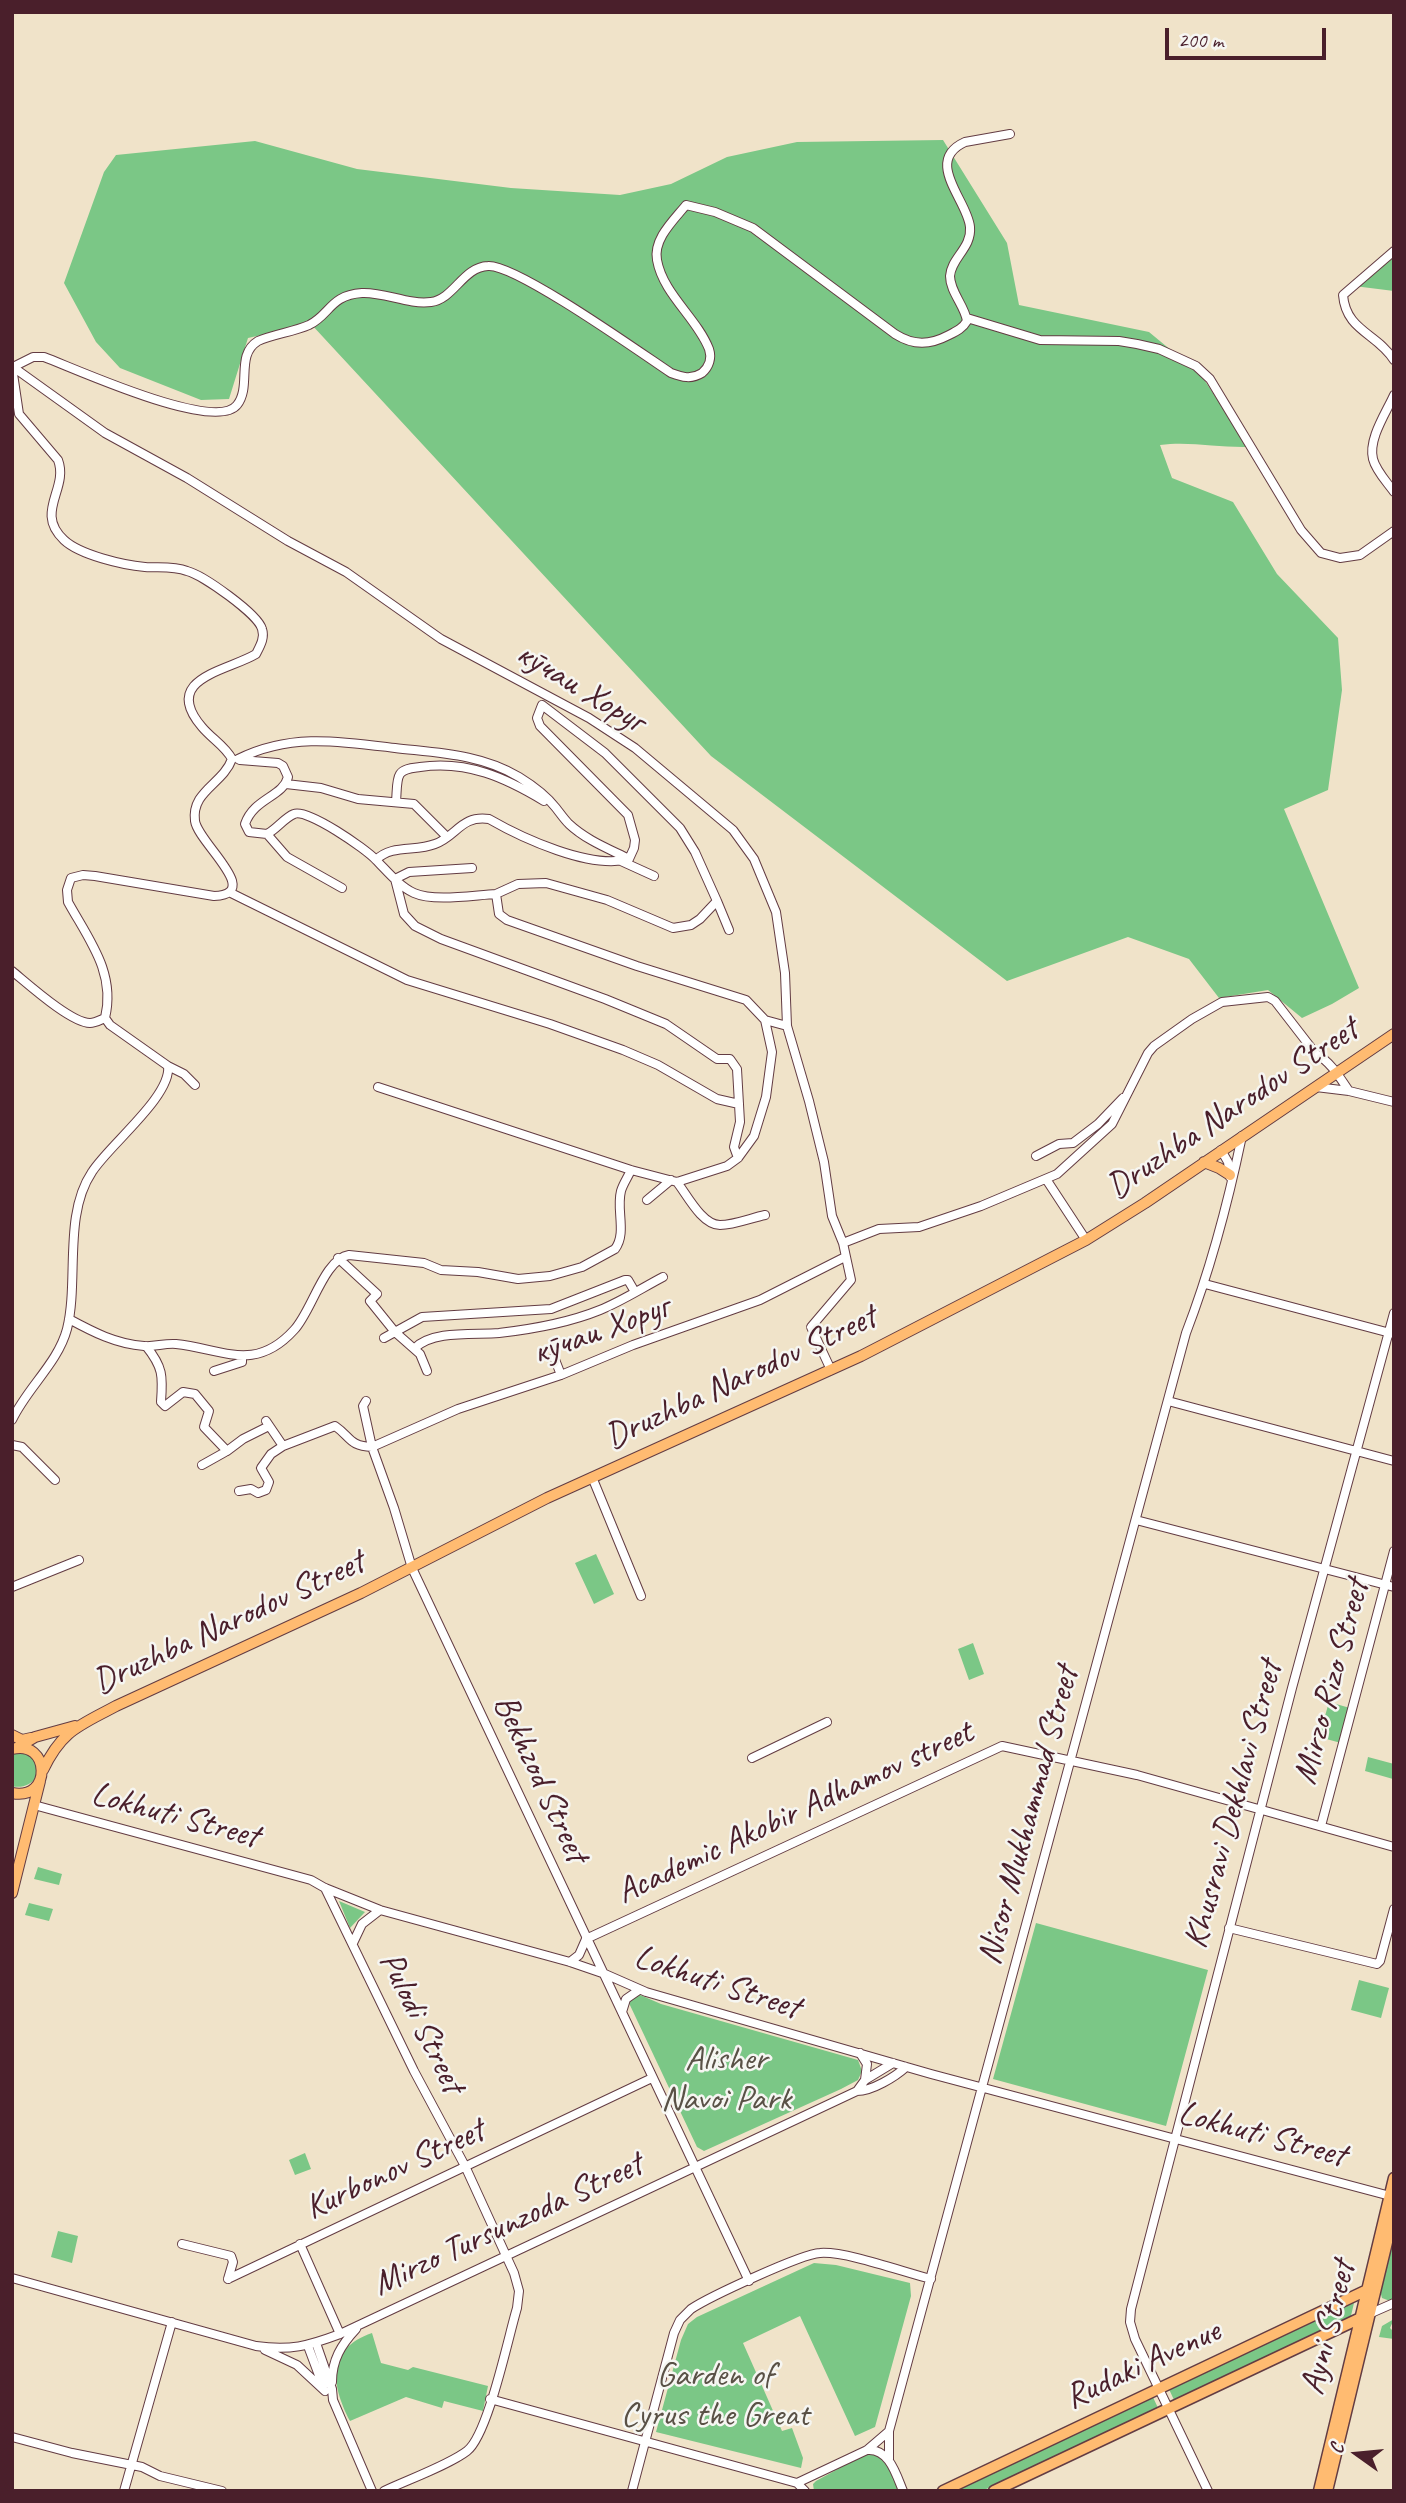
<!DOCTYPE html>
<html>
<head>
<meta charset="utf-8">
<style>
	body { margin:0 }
	#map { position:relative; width:1406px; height:2503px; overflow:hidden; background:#f0e3c9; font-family:Caveat,sans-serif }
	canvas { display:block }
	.frame { position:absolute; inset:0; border:14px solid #4a1f2b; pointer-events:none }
	.north { position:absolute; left:1322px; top:2419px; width:70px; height:70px; -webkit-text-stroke:5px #f6f6f2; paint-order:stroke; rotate:285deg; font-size:19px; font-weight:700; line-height:28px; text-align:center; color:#4a1f2b }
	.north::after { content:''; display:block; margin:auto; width:24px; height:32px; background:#4a1f2b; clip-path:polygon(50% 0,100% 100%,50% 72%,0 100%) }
	.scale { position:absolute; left:1165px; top:28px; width:161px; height:32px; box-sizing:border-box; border:4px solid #4a1f2b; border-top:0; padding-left:9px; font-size:21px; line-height:24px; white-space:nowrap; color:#4a1f2b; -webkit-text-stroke:5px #f6f6f2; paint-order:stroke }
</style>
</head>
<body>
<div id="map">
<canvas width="1406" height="2503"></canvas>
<div class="frame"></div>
<div class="north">С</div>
<div class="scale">200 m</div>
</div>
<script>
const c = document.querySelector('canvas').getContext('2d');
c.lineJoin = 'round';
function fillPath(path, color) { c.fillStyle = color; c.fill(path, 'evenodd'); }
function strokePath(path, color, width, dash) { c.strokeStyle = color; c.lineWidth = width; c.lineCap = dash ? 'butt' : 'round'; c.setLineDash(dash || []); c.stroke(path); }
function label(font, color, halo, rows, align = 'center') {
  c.font = font + ' Caveat,sans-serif'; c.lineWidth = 5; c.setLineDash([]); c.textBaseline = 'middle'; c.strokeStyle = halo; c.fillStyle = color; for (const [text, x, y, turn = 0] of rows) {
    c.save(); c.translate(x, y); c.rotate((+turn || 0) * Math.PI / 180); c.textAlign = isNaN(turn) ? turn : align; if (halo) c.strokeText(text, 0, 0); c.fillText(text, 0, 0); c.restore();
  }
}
fillPath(new Path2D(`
	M943 140 1007 243 1019 305 1149 332 1201 375 1249 447C1219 448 1190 441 1160 445L1172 478 1233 502 1277 574 1338 638 1342 690 1328 790 1284 809 1359 988 1332 1004 1302 1018 1268 990 1219 998 1189 959 1128 937 1007 981 711 756 311 324 248 338 229 399 201 400 120 368 96 342 64 283 104 172 116 155 255 141 357 169 511 188 620 195 671 184 727 157 797 142Z
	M1394 249V291L1354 286Z
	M596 1554 614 1594 594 1604 575 1563Z
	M973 1643 984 1674 969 1680 958 1649Z
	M1329 1702 1350 1708 1341 1743 1319 1737Z
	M23 1752C24 1752 33 1757 33 1758 48 1773 29 1791 12 1786V1753Z
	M1368 1757 1394 1764 1393 1779 1365 1771Z
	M38 1867 62 1874 59 1885 34 1879Z
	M339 1901 365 1912 350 1928Z
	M29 1903 53 1909 49 1921 25 1915Z
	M1036 1923 1208 1970 1166 2126 993 2079Z
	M1359 1980 1389 1988 1381 2018 1351 2010Z
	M638 1994 661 2004 858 2060 862 2071 858 2080 841 2089 704 2151 697 2147 628 2001Z
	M305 2153 311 2169 295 2175 289 2160Z
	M58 2231 78 2236 72 2263 51 2257Z
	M1394 2236V2300L1390 2301 1382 2298 1380 2291Z
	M814 2263 836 2265 910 2283 911 2296 875 2427 855 2436 800 2316 743 2343 782 2431 792 2428 803 2458 801 2468 656 2432 681 2340 688 2324 697 2317Z
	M1354 2303 1350 2320 1174 2400 1168 2387Z
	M1394 2319 1390 2328 1394 2332V2339L1379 2337 1382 2326Z
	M372 2333 381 2363 408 2370 413 2367 488 2386 483 2411 444 2401 442 2408 406 2397 350 2421C331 2384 326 2349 372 2333Z
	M1152 2395 1158 2408 982 2491H949Z
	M869 2452 887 2460 900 2491H814L813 2484 816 2481Z`), '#7bc786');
const minor = new Path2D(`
	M1394 251 1343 295C1346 331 1377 333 1394 360
	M967 318 1040 340 1119 341 1137 344 1159 349 1196 366 1210 379 1301 530 1321 553 1340 558 1360 555 1394 531
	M12 367 19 414 58 460C69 489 34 512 64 540 80 555 123 565 145 567 159 568 174 566 187 571 203 575 258 614 262 629 265 638 260 646 256 654 228 671 160 678 202 727 212 739 225 746 232 759
	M1394 395C1386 413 1368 439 1373 459 1376 471 1387 482 1394 492
	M238 759C290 733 339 741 395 748 438 753 481 754 519 777 532 785 546 795 556 808 560 813 564 819 569 824 586 840 609 849 629 859
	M240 760 278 763 283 766 288 777C283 797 254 798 245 824L249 832 267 834C277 829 284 818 294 814 307 808 366 849 376 860
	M286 784 321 788 358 799 414 804 447 837
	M396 801C397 793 396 780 400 774 404 768 414 768 420 767 467 760 506 778 544 801
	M267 834 287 857 342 888
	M621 861 654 876
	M231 893 407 980 550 1024 623 1050 658 1065 717 1099 739 1104
	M496 894C474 895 434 902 414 893 399 886 387 871 376 860 392 844 415 852 435 844 457 836 461 815 489 819 522 838 591 870 629 859L634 848 635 840 628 815 540 726 537 718 542 705 605 753 680 828 695 852 717 901
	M729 930 717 901 700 919 691 925 673 928 607 900 546 883 518 884 496 894 499 914 507 920 637 966 746 1000 765 1020 787 1026
	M12 971C28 984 71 1023 90 1023 95 1023 100 1020 105 1018
	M105 1018C116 973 89 940 68 902L67 890 71 878 83 875 95 876 214 896C264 894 198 843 195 821 191 791 223 784 232 759
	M168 1066 184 1074 195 1085
	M378 1087 631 1170 677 1182 727 1166 738 1158 734 1147 740 1122 737 1069 730 1059H717L666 1024 605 999 441 939 415 926 404 914 395 879 409 872 472 868
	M1316 1087 1349 1091 1394 1102
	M1221 1150 1228 1162 1230 1177
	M1036 1156 1059 1144 1073 1143 1098 1124 1123 1098
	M738 1158 754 1136 766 1097 772 1052 765 1020
	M1046 1179 1086 1240
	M677 1182C687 1195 702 1225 720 1225 734 1225 751 1218 765 1215
	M647 1200 671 1180
	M843 1243 879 1229 919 1227 981 1206 1057 1174 1112 1124 1148 1053 1154 1046 1192 1019 1222 1002 1268 997 1275 1001 1316 1054C1331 1062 1340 1078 1349 1091
	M338 1258 377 1294 370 1301 395 1332 420 1354 427 1371
	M1205 1284 1394 1334
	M69 1319C93 1332 116 1344 144 1346 154 1347 165 1343 176 1344 223 1349 255 1373 294 1330 312 1311 324 1259 349 1255L424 1263 441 1270 478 1272 518 1279 550 1276 582 1267 615 1249C627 1233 616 1210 621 1191 623 1184 628 1177 631 1170
	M384 1338 422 1317 551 1309 625 1280H628L635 1292
	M146 1346C163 1367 163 1376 161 1402L165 1406 183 1392 195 1394 209 1411 204 1427 227 1451 243 1439 269 1426
	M415 1348C433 1330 474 1335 499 1333 534 1329 568 1323 600 1310 622 1301 642 1288 663 1277
	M554 1357 561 1375
	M831 1370 811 1327 851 1280 843 1243 832 1216 824 1162 809 1101 787 1026 785 973 776 912 754 859 733 830 635 748 589 718 441 639 346 572 288 541 187 478 105 433 13 367 33 357H44C74 368 215 433 237 405 252 386 235 355 258 341 274 334 293 332 309 325 330 315 330 295 362 293 385 292 408 305 431 302 454 299 463 267 488 266 516 264 641 353 671 373 682 377 691 380 702 373 709 367 712 358 709 349 697 318 663 294 657 260 653 239 674 220 686 205L715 212 753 228 895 334C914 346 930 345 949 335 957 331 963 328 967 321 965 306 950 292 950 276 951 258 972 248 970 227 968 201 923 161 965 142L1010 134
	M214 1371 242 1362V1357
	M366 1401 363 1406 372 1447 394 1508 412 1568 749 2281
	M1168 1401 1394 1461
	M12 1420C27 1388 58 1363 67 1329 79 1281 63 1215 92 1172 108 1146 172 1096 168 1066L110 1025 105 1018
	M266 1421 283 1446 335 1426C351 1437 349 1446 372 1447L458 1409 561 1375 633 1345 760 1300 845 1257
	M12 1445 22 1447 55 1480
	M202 1465 227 1451
	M592 1477 641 1596
	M239 1491 251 1489 258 1493 266 1490 269 1482 261 1468 271 1454 283 1446
	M1136 1520 1394 1587
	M12 1587 79 1560
	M752 1758 827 1722
	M34 1805 311 1880 325 1888 380 1910 570 1962 605 1974 646 1992 931 2074 1394 2197
	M1321 1826 1394 1551
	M325 1888 414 2071 465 2166 514 2273 519 2291 517 2308C508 2338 488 2435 467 2451 449 2465 407 2480 384 2491
	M1229 1928 1377 1964 1380 1961 1394 1909
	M586 1939 1002 1746 1137 1775 1394 1847
	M353 1943 362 1924 380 1910
	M570 1962 579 1955 586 1939
	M622 2012 626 1999 639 1990
	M860 2053 867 2064 865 2080
	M857 2091 865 2080 893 2063
	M182 2244 231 2256 233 2262 228 2279
	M300 2244 340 2334
	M12 2278 256 2346C290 2351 308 2346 340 2334L857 2091C872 2091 895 2077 906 2067
	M228 2279 652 2078
	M1369 2314 1394 2303
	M316 2343 332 2389 333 2400 372 2491
	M308 2346 323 2386
	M265 2350 297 2365 325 2391
	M332 2382C332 2360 341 2345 356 2329
	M490 2399 797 2483 805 2491
	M12 2437 72 2453 142 2467 160 2476 222 2491
	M867 2450C889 2448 896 2474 903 2491
	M889 2459V2431L1186 1333C1211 1268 1228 1203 1242 1136
	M797 2483 867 2450 888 2432
	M124 2491 172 2322
	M632 2491 674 2333 680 2320 691 2309C709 2297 801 2254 820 2253 846 2251 903 2272 931 2279
	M1208 2491 1135 2339 1130 2322 1131 2309 1292 1688 1394 1313`);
const major = new Path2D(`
	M1204 1162 1219 1168 1230 1175
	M12 1735 22 1740 31 1738
	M18 1747 35 1737 75 1726
	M12 1749C50 1739 53 1801 12 1793
	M43 1770C62 1730 79 1726 116 1706L361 1593 547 1498 861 1356 1086 1240 1145 1203 1394 1034
	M12 1893 40 1781`);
const highway = new Path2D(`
	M943 2491 1367 2290
	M994 2491 1369 2314
	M1319 2491 1394 2178
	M1327 2491 1394 2213`);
strokePath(minor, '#633c43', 10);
strokePath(major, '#633c43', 12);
strokePath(highway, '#633c43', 13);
strokePath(minor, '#fff', 8);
strokePath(major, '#ffbb71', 10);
strokePath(highway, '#ffbb71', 10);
label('35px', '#4a1f2b', '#f6f6f2', [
	["кӯчаи Хоруг",580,688,31],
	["Druzhba Narodov Street",1233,1109,-34],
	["кӯчаи Хоруг",601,1331,-20],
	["Druzhba Narodov Street",741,1378,-25],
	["Druzhba Narodov Street",229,1623,-25],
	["Mirzo Rizo Street",1332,1682,-75],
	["Bekhzod Street",540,1779,65],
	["Khusravi Dekhlavi Street",1234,1805,-75],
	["Academic Akobir Adhamov street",795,1813,-25],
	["Lokhuti Street",175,1816,15],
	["Nisor Mukhammad Street",1029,1816,-75],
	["Lokhuti Street",717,1983,18],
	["Pulodi Street",421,2023,64],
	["Lokhuti Street",1262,2135,15],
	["Kurbonov Street",395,2170,-25],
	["Mirzo Tursunzoda Street",508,2225,-25],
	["Ayni Street",1329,2328,-76],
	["Rudaki Avenue",1143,2365,-25]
]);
label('35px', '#595146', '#f6f6f2', [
	["Alisher",726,2060],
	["Navoi Park",726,2100],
	["Garden of",715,2376],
	["Cyrus the Great",715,2416]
]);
</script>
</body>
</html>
